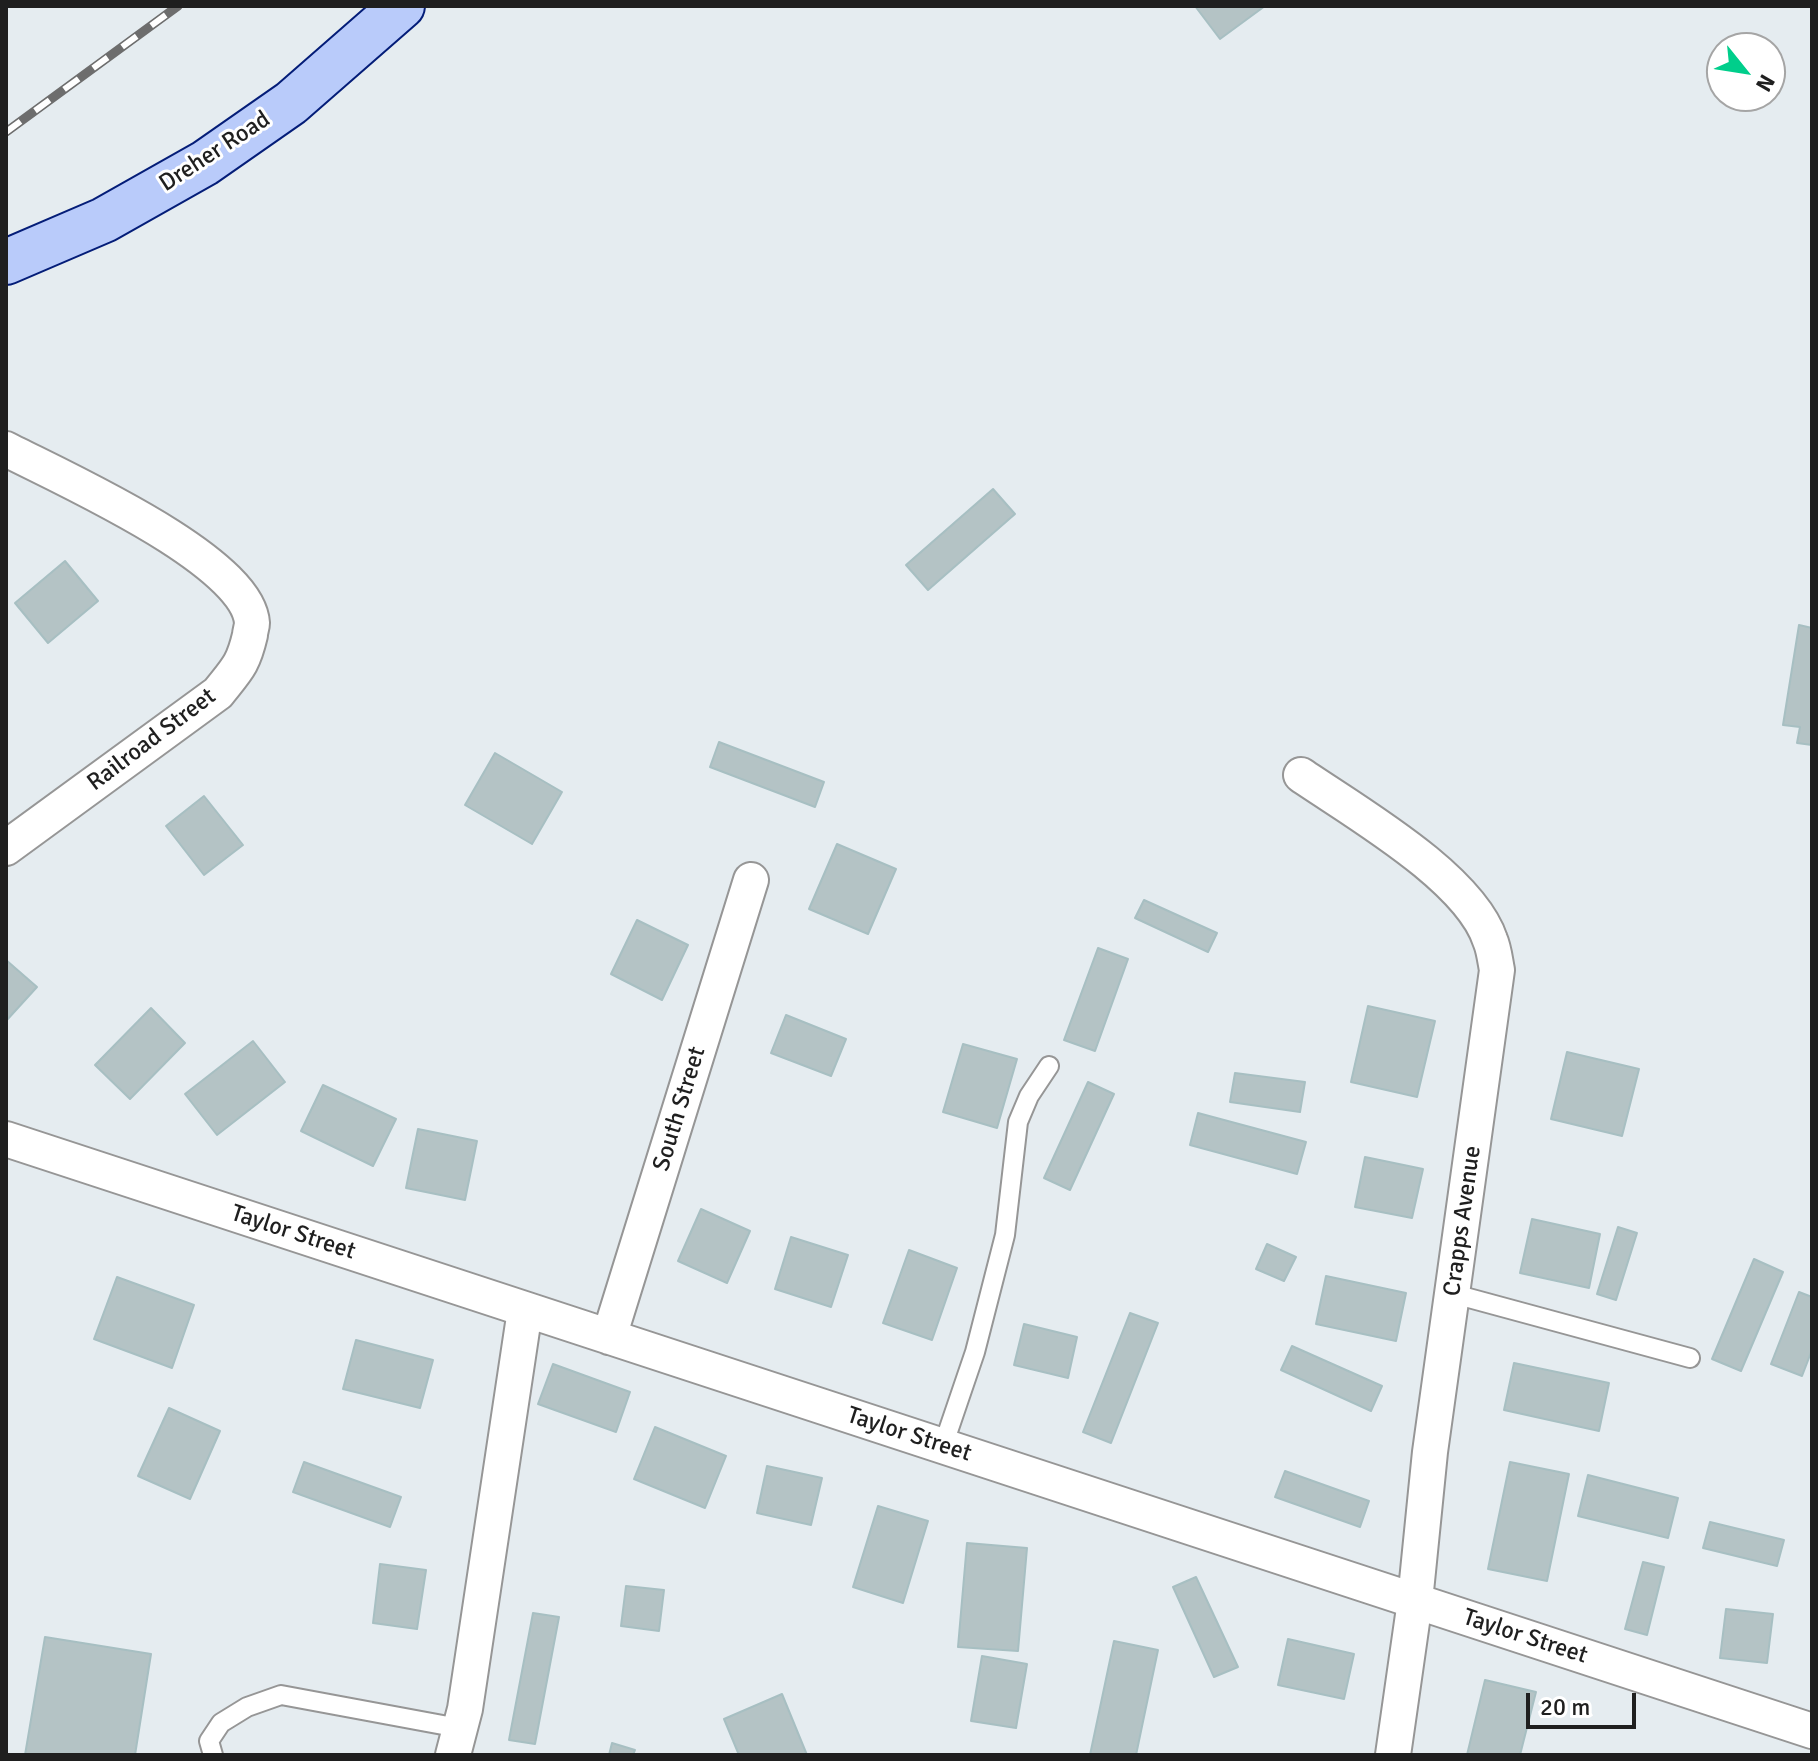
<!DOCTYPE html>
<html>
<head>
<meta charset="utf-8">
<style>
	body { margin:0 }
	#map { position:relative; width:1818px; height:1761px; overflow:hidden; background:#e5ecf0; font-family:Signika,sans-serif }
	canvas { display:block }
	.frame { position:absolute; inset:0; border:8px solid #1f1f1f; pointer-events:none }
	.north { position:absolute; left:1706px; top:32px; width:80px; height:80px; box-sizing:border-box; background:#fff; border:2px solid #a5a5a5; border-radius:50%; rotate:120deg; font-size:22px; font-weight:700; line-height:32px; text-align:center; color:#1f1f1f }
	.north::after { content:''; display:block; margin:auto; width:28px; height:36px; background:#00ce8b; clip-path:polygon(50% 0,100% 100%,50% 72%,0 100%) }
	.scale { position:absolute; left:1526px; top:1693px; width:110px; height:36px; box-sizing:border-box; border:4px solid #1f1f1f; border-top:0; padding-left:10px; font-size:24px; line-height:28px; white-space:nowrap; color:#1f1f1f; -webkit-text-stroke:6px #fff; paint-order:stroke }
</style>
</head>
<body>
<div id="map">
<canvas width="1818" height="1761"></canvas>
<div class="frame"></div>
<div class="north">N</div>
<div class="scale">20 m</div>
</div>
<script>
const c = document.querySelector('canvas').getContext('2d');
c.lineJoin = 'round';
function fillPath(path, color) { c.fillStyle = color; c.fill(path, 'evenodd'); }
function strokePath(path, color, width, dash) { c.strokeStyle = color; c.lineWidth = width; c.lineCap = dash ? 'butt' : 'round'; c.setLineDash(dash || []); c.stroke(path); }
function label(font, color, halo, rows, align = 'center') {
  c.font = font + ' Signika,sans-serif'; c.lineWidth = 6; c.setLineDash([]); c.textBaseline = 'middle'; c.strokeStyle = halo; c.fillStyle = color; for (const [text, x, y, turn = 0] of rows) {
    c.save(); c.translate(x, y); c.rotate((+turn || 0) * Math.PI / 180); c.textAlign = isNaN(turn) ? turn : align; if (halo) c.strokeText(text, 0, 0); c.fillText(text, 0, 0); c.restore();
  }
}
const building = new Path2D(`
	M1195 6H1265L1220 39Z
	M993 489 1015 514 928 590 906 565Z
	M65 561 98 601 48 643 15 603Z
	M1799 625 1812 628V745L1797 743 1800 727 1783 725Z
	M719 742 824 782 815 807 710 767Z
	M495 753 562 792 532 844 465 805Z
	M204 796 243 845 204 875 166 826Z
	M837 844 896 869 868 934 809 909Z
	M1144 900 1217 933 1208 952 1135 918Z
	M637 920 688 945 662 1000 611 974Z
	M1098 948 1128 959 1095 1051 1064 1040Z
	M6 960 37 987 6 1021Z
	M1368 1006 1435 1021 1417 1097 1351 1082Z
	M151 1008 185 1043 130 1099 95 1065Z
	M786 1015 846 1039 831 1076 771 1053Z
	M253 1041 285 1082 217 1135 185 1094Z
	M963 1044 1017 1059 997 1128 943 1112Z
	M1567 1052 1639 1069 1622 1136 1551 1119Z
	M1235 1073 1305 1082 1300 1112 1230 1102Z
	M1088 1082 1114 1094 1070 1190 1044 1178Z
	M323 1085 396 1119 373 1166 301 1131Z
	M1198 1113 1306 1142 1297 1174 1190 1145Z
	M418 1129 477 1141 465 1200 406 1188Z
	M1365 1157 1423 1169 1412 1218 1355 1207Z
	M701 1209 750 1231 727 1283 678 1261Z
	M1532 1219 1600 1234 1589 1288 1520 1273Z
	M1618 1227 1637 1233 1616 1300 1597 1294Z
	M791 1237 848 1255 831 1307 775 1289Z
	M1267 1244 1296 1257 1284 1281 1256 1269Z
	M909 1250 957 1268 932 1340 883 1323Z
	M1754 1259 1783 1272 1741 1371 1712 1359Z
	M1326 1276 1406 1293 1396 1341 1316 1324Z
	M117 1277 194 1305 172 1368 94 1339Z
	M1799 1292 1812 1297V1350L1802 1376 1771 1364Z
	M1130 1313 1158 1323 1111 1443 1083 1432Z
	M1024 1324 1077 1337 1068 1378 1014 1365Z
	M356 1340 433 1360 420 1408 343 1389Z
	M1292 1346 1382 1386 1371 1411 1281 1370Z
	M1514 1363 1609 1383 1599 1431 1504 1410Z
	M553 1364 630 1392 616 1432 538 1404Z
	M169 1408 220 1431 190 1499 138 1476Z
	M655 1427 726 1456 705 1508 634 1479Z
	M304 1462 401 1497 390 1527 293 1492Z
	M1510 1462 1569 1474 1547 1581 1488 1569Z
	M767 1466 822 1478 811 1525 757 1513Z
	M1285 1471 1369 1501 1360 1527 1275 1497Z
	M1588 1475 1678 1498 1668 1538 1578 1516Z
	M878 1506 928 1521 903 1603 853 1587Z
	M1710 1522 1784 1540 1777 1566 1703 1548Z
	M967 1543 1027 1548 1018 1651 958 1647Z
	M1643 1562 1664 1567 1647 1635 1625 1629Z
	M380 1564 426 1570 417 1629 373 1623Z
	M1196 1577 1238 1667 1214 1677 1173 1587Z
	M626 1586 664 1590 659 1631 621 1626Z
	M1726 1609 1773 1614 1767 1663 1720 1658Z
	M533 1613 559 1617 535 1744 509 1740Z
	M45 1637 151 1654 135 1755H25Z
	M1288 1639 1354 1654 1344 1699 1278 1685Z
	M1114 1641 1158 1650 1136 1755H1090Z
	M982 1656 1027 1664 1016 1728 971 1721Z
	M1485 1680 1536 1692 1520 1755H1467Z
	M782 1694 807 1755H739L724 1719Z
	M612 1743 635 1750 633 1755H609Z`);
fillPath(building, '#b4c3c5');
strokePath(building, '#a7bfc2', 2);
const lane = new Path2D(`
	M1454 1294 1690 1358
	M943 1446 975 1352 1005 1235 1018 1122 1029 1096 1049 1066
	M213 1755 209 1741 221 1723 247 1707 281 1695 459 1728`);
const street = new Path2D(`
	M6 449C60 477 248 560 252 623 252 627 250 631 250 635 243 665 237 669 218 693L6 848
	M1301 775C1355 812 1469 877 1490 940 1494 949 1495 960 1497 970L1430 1452 1415 1601 1393 1755
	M6 1139 1812 1731
	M609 1337 751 880
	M453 1755 465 1709 525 1310`);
const secondary = new Path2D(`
	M6 262 104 220 205 163 291 103 402 6`);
strokePath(lane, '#969696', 22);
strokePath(street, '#969696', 38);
strokePath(secondary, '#041d78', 48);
strokePath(lane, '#fff', 18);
strokePath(street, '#fff', 34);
strokePath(secondary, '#b9cbfa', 44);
const rail = new Path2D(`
	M6 132 178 6`);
strokePath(rail, '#6d6d6d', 9);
strokePath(rail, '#fff', 6, [18]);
label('24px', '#1f1f1f', '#fff', [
	["Dreher Road",215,152,-33],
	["Railroad Street",152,740,-37],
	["South Street",680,1109,-73],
	["Crapps Avenue",1463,1221,-82],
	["Taylor Street",293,1233,18],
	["Taylor Street",909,1435,18],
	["Taylor Street",1525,1637,18]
]);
</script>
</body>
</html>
